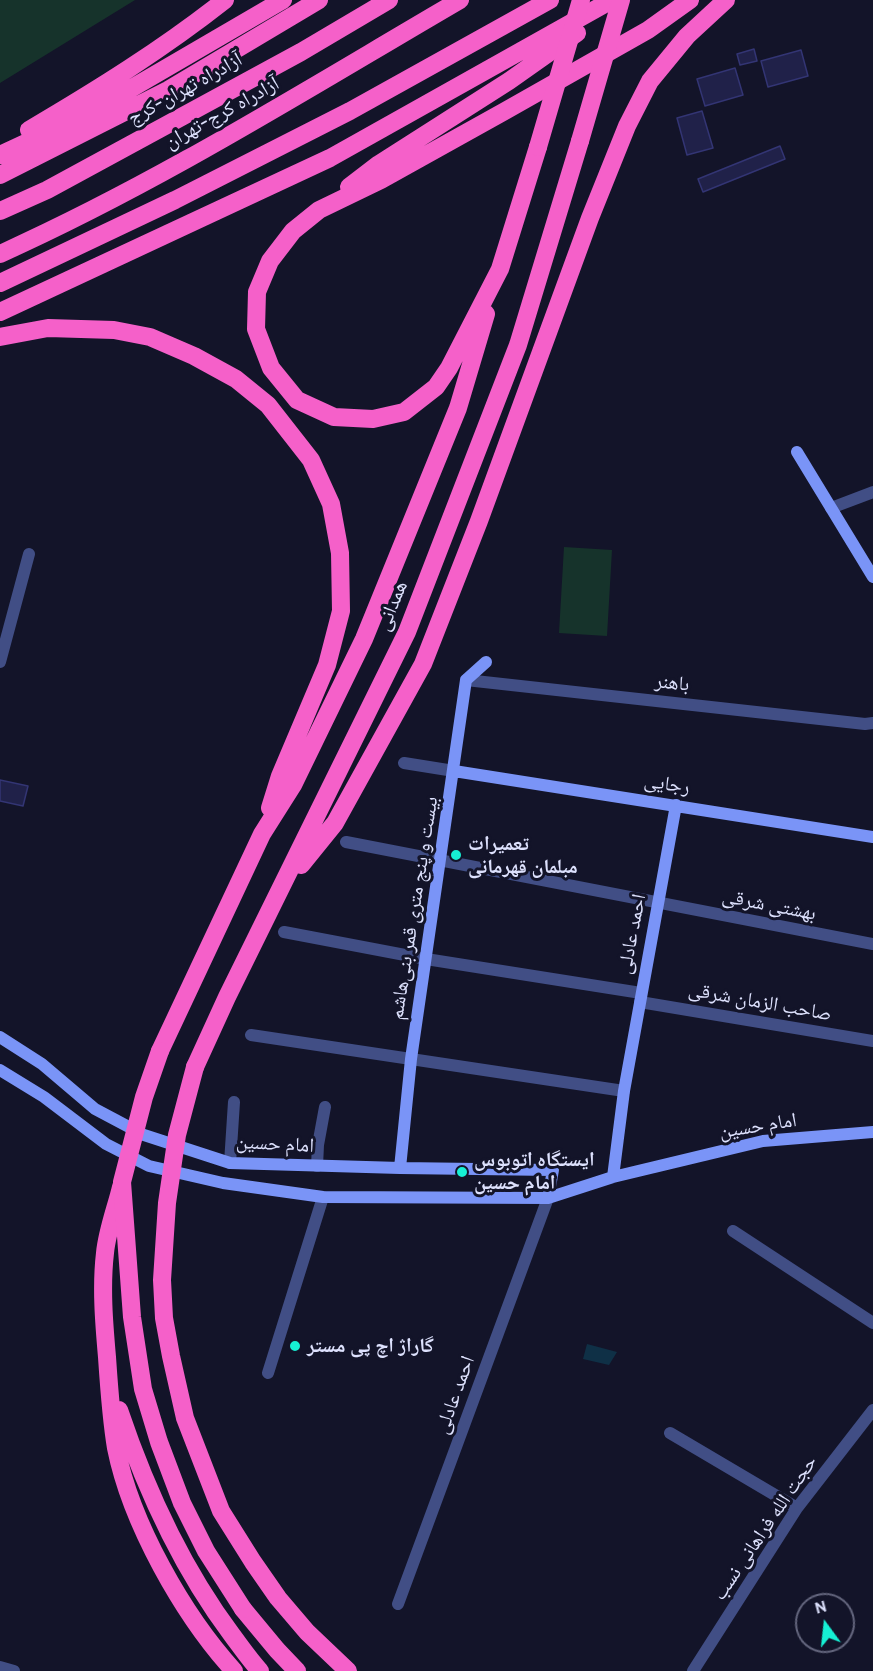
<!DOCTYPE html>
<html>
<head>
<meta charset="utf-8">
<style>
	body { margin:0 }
	#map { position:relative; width:873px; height:1671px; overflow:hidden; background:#131429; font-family:Cabin,sans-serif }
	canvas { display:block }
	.north { position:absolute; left:795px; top:1593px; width:60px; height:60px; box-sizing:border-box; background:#131429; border:2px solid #64667e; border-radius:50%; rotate:345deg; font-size:16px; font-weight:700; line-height:24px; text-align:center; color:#dde1fd }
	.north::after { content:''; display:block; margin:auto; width:21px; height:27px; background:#16f0d4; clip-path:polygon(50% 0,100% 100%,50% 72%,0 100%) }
</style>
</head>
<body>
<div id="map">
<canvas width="873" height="1671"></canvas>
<div class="north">N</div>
</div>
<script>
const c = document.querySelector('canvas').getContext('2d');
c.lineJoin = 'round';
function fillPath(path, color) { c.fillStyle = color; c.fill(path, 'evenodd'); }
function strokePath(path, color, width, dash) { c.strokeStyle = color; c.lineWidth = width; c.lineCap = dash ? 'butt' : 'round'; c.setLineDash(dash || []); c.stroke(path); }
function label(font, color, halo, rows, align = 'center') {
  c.font = font + ' Cabin,"Noto Naskh Arabic",sans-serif'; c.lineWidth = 6; c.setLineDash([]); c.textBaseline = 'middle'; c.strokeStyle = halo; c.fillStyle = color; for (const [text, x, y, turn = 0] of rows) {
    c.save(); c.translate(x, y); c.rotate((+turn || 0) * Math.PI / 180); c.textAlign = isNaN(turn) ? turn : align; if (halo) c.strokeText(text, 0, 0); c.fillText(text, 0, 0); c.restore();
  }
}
fillPath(new Path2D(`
	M0 0H135L0 83Z
	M564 547 612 550 607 636 559 633Z`), '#16332b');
fillPath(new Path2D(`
	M587 1344 617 1352 609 1365 583 1359Z`), '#0f3046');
const building = new Path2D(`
	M754 49 757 61 740 65 737 54Z
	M801 50 808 76 768 87 761 61Z
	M735 68 743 95 705 106 697 79Z
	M702 111 713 148 687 155 677 118Z
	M780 146 785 159 703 192 698 179Z
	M0 780 28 786 23 806 0 801Z`);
fillPath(building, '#202149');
strokePath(building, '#333574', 1.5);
strokePath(new Path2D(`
	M831 508 873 492
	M0 662 29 554
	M466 680 865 724 873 723
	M404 763 454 771
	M346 842 873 944
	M284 932 426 959 641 993
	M640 1002 873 1041
	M251 1035 624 1091
	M230 1163 234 1102
	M317 1166 318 1145 325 1107
	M733 1231 873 1323
	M268 1373 323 1197
	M670 1433 797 1508
	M398 1604 548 1198
	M0 1667 14 1671
	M693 1671 797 1508 873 1410`), '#414e85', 12);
strokePath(new Path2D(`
	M797 452 873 577
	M454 771 873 837
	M0 1037 42 1064 95 1109 144 1135 230 1163 400 1168 553 1170 548 1198
	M0 1070 44 1097 106 1144 149 1166 223 1183 323 1197 548 1198 613 1177 763 1141 873 1132
	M400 1168 411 1059 466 680 486 662
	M613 1177 624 1091 676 805`), '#7a94f7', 12);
strokePath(new Path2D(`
	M29 130C97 90 163 49 225 0
	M538 147 500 269 449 368 436 387 404 412 373 419 334 417 297 400 271 368 256 329 257 292 270 261 293 231 319 210 381 180 505 111 648 30 690 0
	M0 155 84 116 283 0
	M0 175 168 90 319 0
	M349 187 379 164 509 81 577 33
	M0 211 47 190 301 52 389 0
	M0 254C160 182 309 88 460 0
	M0 283 175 200 350 111 550 0
	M0 312 330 158 612 0
	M0 337 48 328 114 330 150 337 194 356 236 379 268 405 311 460 331 504 340 553 341 611 327 665 280 776 270 808
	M301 865 335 823 423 664 479 521 590 218 627 126 650 81 687 36 726 0
	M160 1051 262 834 293 785 364 639 458 408 486 314
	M195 1067 227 997 407 632 518 345 580 141
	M121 1187C116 1208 107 1231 105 1253 101 1287 104 1323 107 1357 109 1387 111 1418 116 1448 131 1523 183 1615 234 1671
	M119 1410C146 1490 181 1567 232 1635 241 1647 250 1660 260 1671
	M243 1609 277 1650 297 1671`), '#f560c9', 18);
strokePath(new Path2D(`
	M580 141 621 0
	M538 147 581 0
	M160 1051 144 1097 122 1182 132 1317 143 1389 159 1442 182 1503 206 1551 243 1609
	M195 1067 177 1135 167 1203 162 1280 164 1318 171 1356 185 1418 221 1511 253 1562 278 1598 307 1632 348 1671`), '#f560c9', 18);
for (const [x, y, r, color] of [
	[456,855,6,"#16f0d4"],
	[462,1172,6,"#16f0d4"],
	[295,1346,6,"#16f0d4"]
]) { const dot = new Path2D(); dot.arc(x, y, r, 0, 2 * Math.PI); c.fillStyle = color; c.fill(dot); strokePath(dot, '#131429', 2); }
label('20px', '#dde1fd', '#131429', [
	["آزادراه تهران-کرج",185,89,-29],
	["آزادراه کرج-تهران",222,113,-29],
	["همدانی",392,606,-68],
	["باهنر",672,683,6],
	["رجایی",667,784,9],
	["بهشتی شرقی",769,905,11],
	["بیست و پنج متری قمر بنی‌هاشم",414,908,-81],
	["احمد عادلی",632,934,-79],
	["صاحب الزمان شرقی",760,1002,10],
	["امام حسین",758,1126,-9],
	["امام حسین",275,1144,3],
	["احمد عادلی",455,1395,-70],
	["حجت الله فراهانی نسب",765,1528,-56]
]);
label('bold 20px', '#dde1fd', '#131429', [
	["تعمیرات",468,844],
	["مبلمان قهرمانی",468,867],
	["ایستگاه اتوبوس",474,1160],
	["امام حسین",474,1183],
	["گاراژ اچ پی مستر",307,1346]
], 'left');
</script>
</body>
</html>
